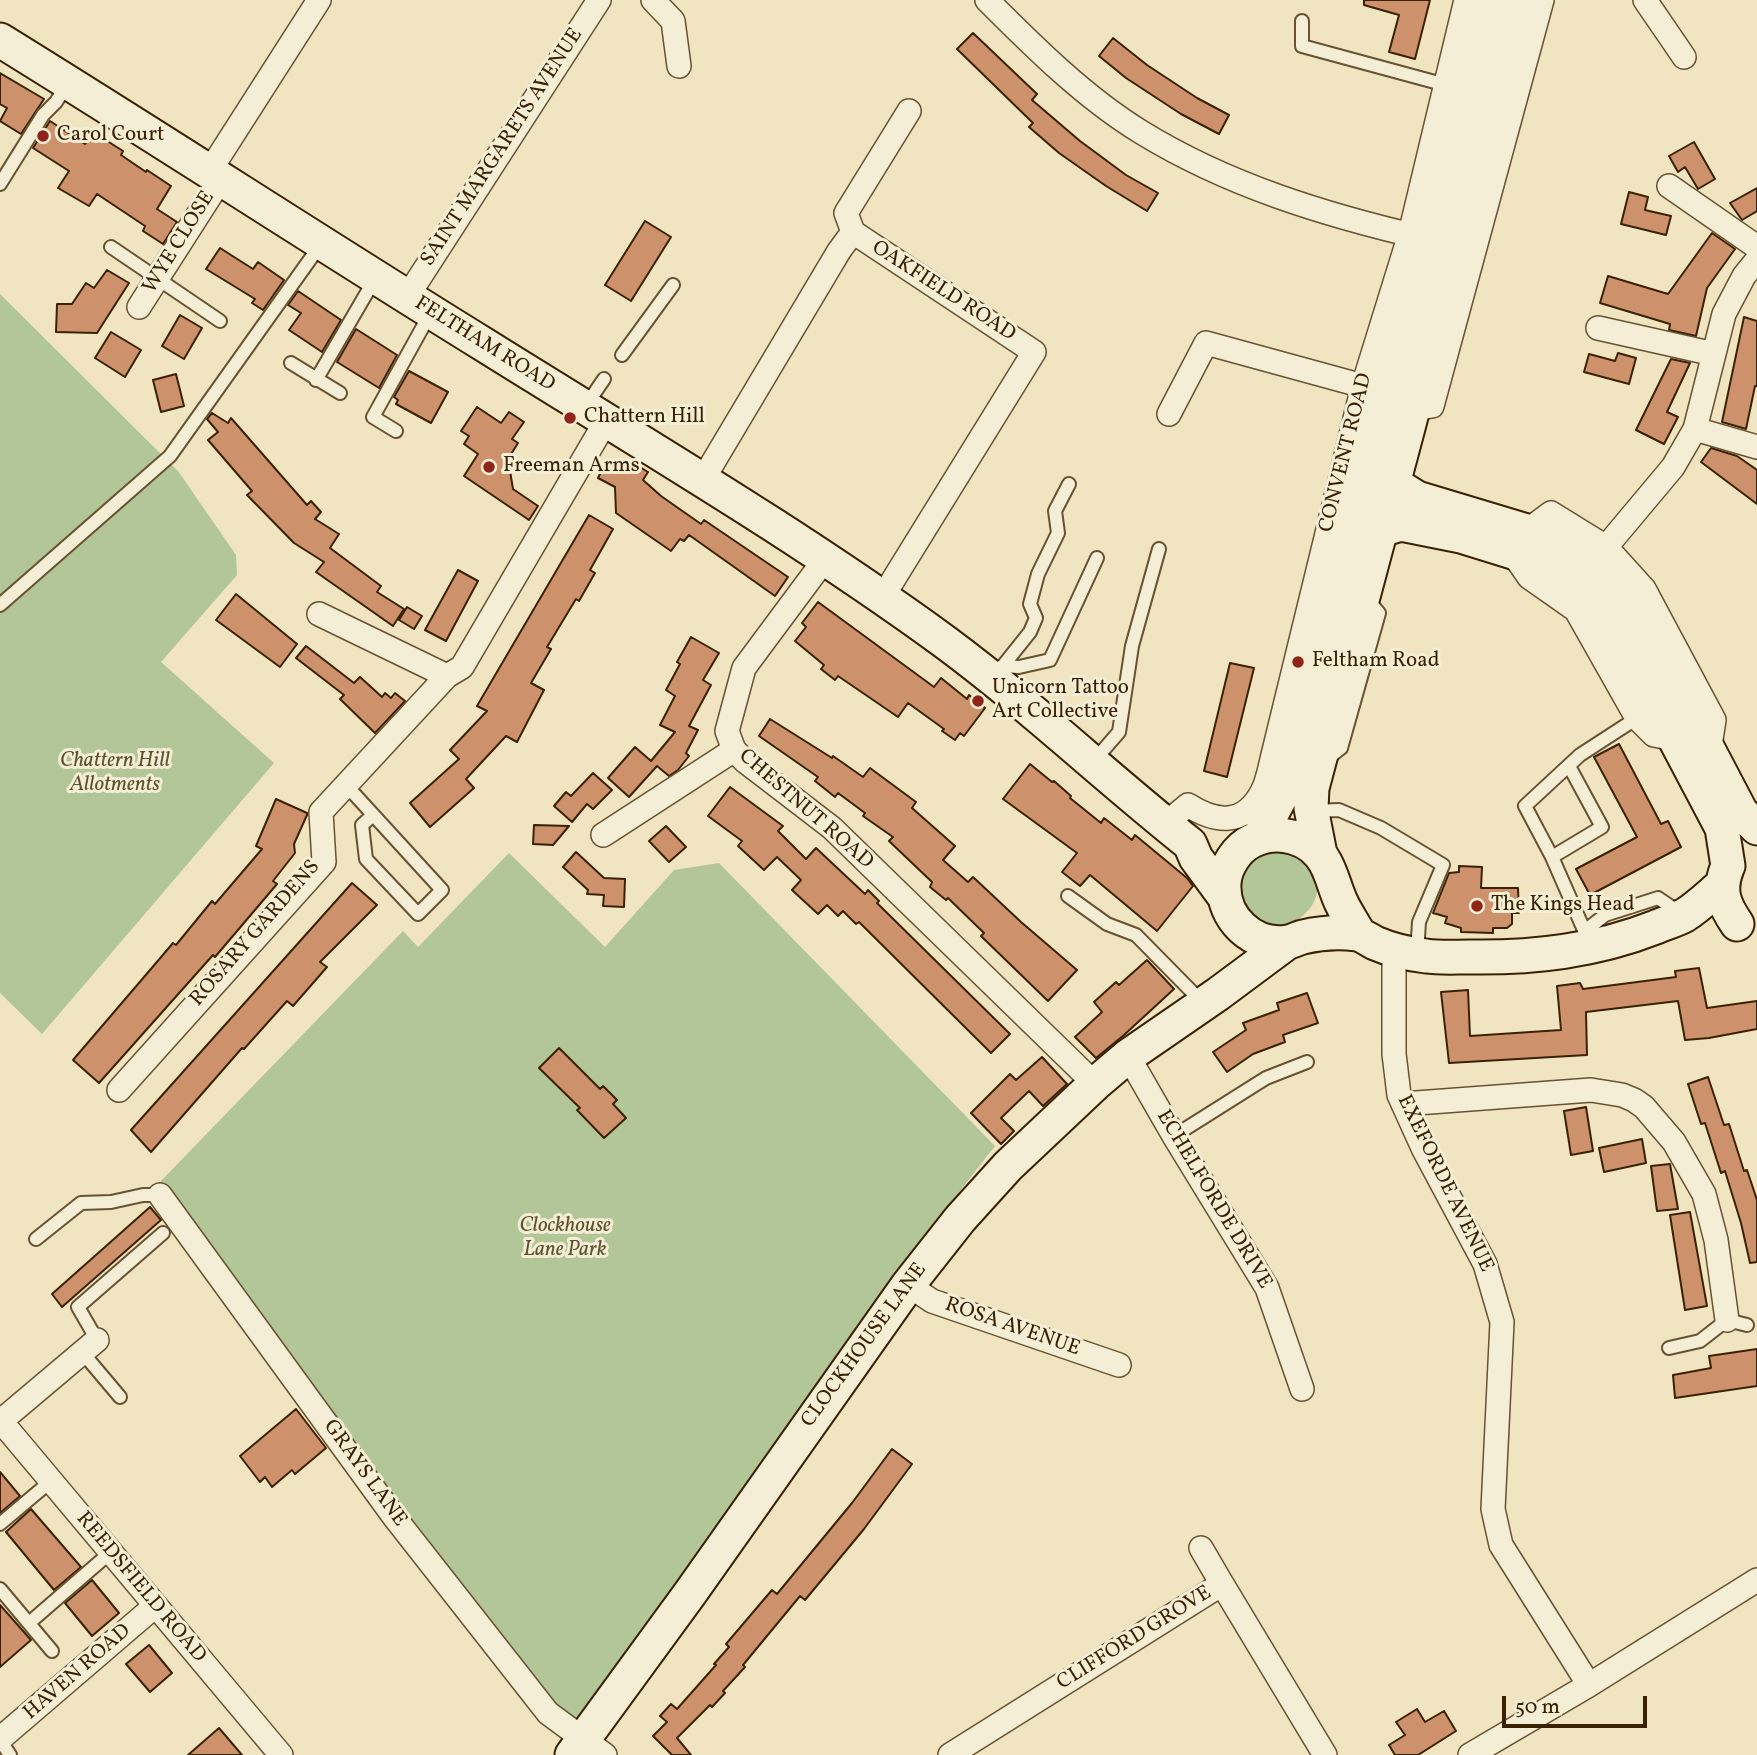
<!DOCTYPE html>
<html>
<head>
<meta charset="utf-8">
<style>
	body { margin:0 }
	#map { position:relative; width:1757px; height:1755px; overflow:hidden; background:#f0e5c0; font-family:Vollkorn,serif }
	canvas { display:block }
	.scale { position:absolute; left:1502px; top:1696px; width:145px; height:32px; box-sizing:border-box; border:4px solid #3a2101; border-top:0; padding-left:9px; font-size:21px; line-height:24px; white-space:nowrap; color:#3a2101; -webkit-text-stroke:5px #f5eed6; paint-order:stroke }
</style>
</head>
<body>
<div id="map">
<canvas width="1757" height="1755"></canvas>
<div class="scale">50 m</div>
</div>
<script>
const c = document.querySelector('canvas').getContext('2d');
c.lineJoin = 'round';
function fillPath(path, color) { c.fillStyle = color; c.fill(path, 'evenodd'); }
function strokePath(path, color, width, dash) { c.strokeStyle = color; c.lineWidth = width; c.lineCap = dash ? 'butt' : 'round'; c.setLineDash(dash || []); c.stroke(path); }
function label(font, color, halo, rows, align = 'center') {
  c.font = font + ' Vollkorn,serif'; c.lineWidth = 6; c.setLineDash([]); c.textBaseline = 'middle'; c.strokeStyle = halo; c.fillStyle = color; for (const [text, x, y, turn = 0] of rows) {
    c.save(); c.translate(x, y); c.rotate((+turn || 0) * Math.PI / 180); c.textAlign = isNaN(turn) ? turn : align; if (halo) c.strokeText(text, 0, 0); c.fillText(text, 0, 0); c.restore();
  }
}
fillPath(new Path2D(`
	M0 294 178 471 236 555 237 575 161 662 274 763 42 1034 0 993Z
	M1267 845 1306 856C1309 864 1316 873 1317 881 1322 912 1284 937 1257 921 1253 918 1250 913 1246 909 1244 906 1241 904 1239 900 1236 893 1238 881 1238 873Z
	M509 853 605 947 674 870 719 863 995 1146 914 1250 848 1353 584 1712 576 1717 558 1714 413 1531 158 1184 403 931 418 947Z`), '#b3c697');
const building = new Path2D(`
	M1364 0H1430L1415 59 1389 52 1399 15 1364 5Z
	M973 33 1037 94 1032 100 1080 141 1126 175 1158 193 1147 211 1106 186 1059 153 1029 127 1033 123 957 49Z
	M1113 38 1147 65 1197 98 1229 115 1219 134 1181 114 1126 78 1099 56Z
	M0 73 44 99 21 134 0 121 7 108 0 104Z
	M50 121 85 144 93 132 123 151 121 155 146 172 147 170 171 186 157 209 177 222 163 244 143 231 145 226 97 194 89 206 58 188 69 171 33 148Z
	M1694 142 1715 179 1698 189 1685 167 1678 172 1669 156Z
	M1757 188V211L1742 220 1730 203Z
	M1629 192 1648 197 1645 210 1671 216 1666 235 1621 224Z
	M645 221 671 237 631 301 605 285Z
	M1712 233 1735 249 1707 288 1696 336 1669 330 1670 324 1600 303 1608 276 1668 294Z
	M220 248 253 269 258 262 284 280 263 310 252 303 255 299 206 269Z
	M107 270 129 283 97 333 56 332 57 304H72L86 283 94 288Z
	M298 291 341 320 322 352 289 330 301 313 288 305Z
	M180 315 202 328 184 359 162 346Z
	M1744 317 1757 321V386H1755L1746 429 1722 422Z
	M356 329 397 355 379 388 337 362Z
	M111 332 141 350 125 377 95 358Z
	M1618 353 1636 358 1629 384 1584 372 1589 354 1615 361Z
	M1671 359 1690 363 1667 412 1678 417 1664 444 1636 430Z
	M409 371 448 392 431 423 396 404 398 400 394 397Z
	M176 374 184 406 161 412 153 380Z
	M477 407 501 423 509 412 524 422 512 439 518 443 508 459 513 489 538 506 529 520 464 476 478 454 464 444 469 436 461 431Z
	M212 413 228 423 231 418 307 505 311 501 321 512 315 519 339 534 330 548 381 586 377 592 404 609 393 626 316 572 324 562 294 543 247 495 252 491 208 440 218 432 207 419Z
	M1711 448 1737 456 1757 470V504L1701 462Z
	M607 460 616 464H635L648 472 643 480 661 496 701 524 704 520 788 577 775 596 689 535 684 541 680 539 671 551 616 513 615 487 598 478Z
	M589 515 613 529 590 570 595 573 579 601 576 599 547 647 551 649 531 683 544 690 517 742 506 736 466 779 474 788 430 827 410 803 459 759 450 750 487 711 477 706Z
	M458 570 478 581 446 641 425 630Z
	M236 594 297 644 280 667 216 620Z
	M818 602 934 687 941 678 967 699 969 695 985 708 964 736 960 733 955 740 942 731 944 729 908 703 898 717 838 676 835 680 821 669 824 665 795 641 806 627 802 623Z
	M407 607 422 616 414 629 399 620Z
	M691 637 719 653 703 680 711 685 689 726 698 730 686 753 689 756 678 770 669 776 657 766 629 797 608 778 635 747 651 761 675 732 660 725 675 696 666 690 680 664 677 662Z
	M306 646 354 683 360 677 382 697 385 693 391 698 395 693 405 701 375 733 340 699 344 695 296 658Z
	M1230 663 1254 668 1227 777 1204 771Z
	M770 719 832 758 833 756 863 777 870 768 916 802 912 808 955 846 943 860 968 882 973 877 1021 922 1077 970 1048 1001 981 936 984 933 948 898 946 900 930 887 932 882 889 841 893 837 863 816 865 813 838 793 835 797 815 781 818 777 759 736Z
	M1619 744 1661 824 1668 821 1681 847 1590 895 1576 869 1637 837 1594 757Z
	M1030 764 1052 782 1054 781 1071 796 1070 798 1101 823 1104 818 1132 840 1135 835 1187 878 1193 886 1157 931 1090 875 1080 886 1062 872 1077 853 1003 799Z
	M593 773 612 790 593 809 587 804 572 822 554 806 566 792 571 796Z
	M730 787 783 826 778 831 806 859 816 848 865 894 868 890 879 901 877 903 1010 1034 991 1053 859 922 856 924 843 911 838 916 827 905 818 914 792 890 801 880 777 857 764 870 738 846 742 841 708 816Z
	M276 799 307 813V815L294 844 295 853 273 881 277 884 215 957 213 955 99 1083 73 1060 162 956 173 943 176 945 212 901 215 904 262 849 256 846Z
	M534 825 569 826 553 845 533 844Z
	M666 826 686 847 669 862 649 841Z
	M576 852 604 878 625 879 624 907 603 906 604 895 587 894 588 890 563 867Z
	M1459 866 1482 867 1481 888H1518L1519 913H1512V924L1507 928H1493V933L1461 932V928L1445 923 1447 917 1433 913 1449 873 1459 872Z
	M352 883 377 905 320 962 327 967 293 1006 287 1001 244 1049 242 1048 151 1152 131 1130Z
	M1147 960 1174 989 1124 1035 1096 1058 1075 1037 1102 1012 1094 1002 1116 982 1119 985Z
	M1699 968 1707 1008 1757 1001V1029L1709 1038 1685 1040 1678 1001 1586 1012 1587 1055 1449 1063 1441 992 1468 990 1470 1036 1561 1030 1557 986 1580 983 1583 989 1676 977 1675 971Z
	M1307 993 1318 1023 1283 1035 1285 1042 1253 1054 1227 1072 1213 1052 1246 1030 1243 1023 1279 1010 1277 1003Z
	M559 1048 600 1089 603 1086 617 1100 613 1104 626 1118 604 1138 577 1110 580 1108 539 1068Z
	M1042 1057 1067 1084 1043 1106 1029 1091 1001 1118 1014 1131 1001 1144 971 1113 1010 1074 1016 1080Z
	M1708 1077 1724 1125 1729 1124 1744 1171 1747 1170 1757 1200V1262L1750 1263 1741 1223 1725 1171 1721 1173 1705 1123 1701 1124 1688 1084Z
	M1586 1107 1593 1151 1571 1155 1564 1111Z
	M1642 1139 1646 1163 1604 1172 1599 1148Z
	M1670 1164 1678 1209 1657 1211 1651 1166Z
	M150 1207 161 1220 62 1307 52 1294Z
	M1690 1212 1707 1306 1685 1310 1670 1215Z
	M1757 1349V1386L1675 1398 1673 1375 1711 1368 1709 1356Z
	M296 1409 326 1448 295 1474 292 1470 272 1487 265 1477 260 1482 240 1456Z
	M892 1449 912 1464 864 1529 805 1600 800 1596 743 1665 745 1667 723 1691 725 1693 712 1707 710 1705 677 1738 691 1755H672L653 1736 667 1722 660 1716 671 1704 677 1709 716 1665 714 1664 729 1647 726 1644 772 1590 777 1594 852 1503Z
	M0 1472 20 1496 0 1513Z
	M31 1509 81 1567 54 1590 6 1532Z
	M92 1580 119 1613 92 1636 65 1603Z
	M0 1605 31 1640 0 1667Z
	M149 1645 172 1673 150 1692 126 1664Z
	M1417 1709 1425 1722 1444 1711 1456 1731 1418 1755H1395L1389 1745 1405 1735 1396 1722Z
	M219 1728 242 1755H188Z`);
fillPath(building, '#cd926c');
strokePath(building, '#3a2101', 2);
const lane = new Path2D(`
	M1302 21V46L1446 85
	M0 184 43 115 56 102 68 83
	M111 247 220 321
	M622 355 673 285
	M291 363 340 393
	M316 380 376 277
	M585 407 604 379
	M396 431 373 417 431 312
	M0 605 170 456 321 244
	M1002 666 1019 667 1050 660 1097 558
	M994 677 1030 632 1036 618 1030 604 1038 574 1058 533 1055 511 1069 484
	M1327 759 1341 748 1379 613 1366 598
	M1093 762 1119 732 1132 646 1159 549
	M346 785 442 890 418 914 366 859 362 825 373 815
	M1313 811 1339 810 1381 828 1443 865 1419 922 1417 953
	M1552 857 1602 827 1569 766
	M1068 896 1107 924 1136 935 1204 1004
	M1585 931 1605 915 1658 898 1680 913
	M1591 946 1552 857 1525 806 1580 755 1637 718
	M1174 1136 1266 1078 1307 1062
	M36 1239 81 1203 111 1202 143 1195H160
	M97 1340 78 1307 163 1233
	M1669 1348 1700 1341 1727 1320 1747 1325
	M82 1352 120 1397
	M0 1524 51 1481
	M0 1589 52 1651
	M29 1623 111 1552
	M0 1740 10 1755`);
const street = new Path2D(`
	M653 0 673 21 679 66
	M987 0C1034 47 1084 97 1141 132 1227 185 1325 215 1424 238
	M1645 0 1684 57
	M209 172 319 0
	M1669 186 1757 247
	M853 232 846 213 909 111
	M407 297 599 0
	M139 307 221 179
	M1598 328 1714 354
	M1413 409 1432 406 1542 0
	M1169 414 1206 343 1363 386
	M1695 429 1757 447
	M702 481 839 251 853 232 1034 352 882 598
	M1527 531 1551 513 1606 547 1644 589 1714 720 1709 752
	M1606 547 1673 467 1695 429 1724 314 1744 276 1757 260
	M1511 551 1529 577 1576 610 1637 718 1654 735 1675 739
	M825 559 744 668 727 731 734 750 746 762 832 828 1095 1084
	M319 614 447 676 462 667 606 421
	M1165 824 1188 805C1216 823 1244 826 1262 792 1268 781 1270 767 1273 755L1363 386 1410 234 1466 0
	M603 835 734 750
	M1394 950V1054L1399 1095 1423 1148 1485 1264 1502 1322 1493 1509 1501 1545 1589 1685
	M1128 1056 1174 1136 1267 1288 1302 1389
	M119 1090 324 862 321 812 447 676
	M1403 1104 1591 1090 1622 1095 1634 1100 1644 1107 1674 1142 1704 1194 1716 1240 1727 1320
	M160 1195 395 1518 548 1713 605 1755
	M908 1285 932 1301 1119 1365
	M0 1420 281 1755
	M1 1421 97 1340
	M1201 1548 1222 1584
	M0 1739 155 1606
	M950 1755 1222 1584 1325 1755
	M1470 1755 1589 1685 1757 1580`);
const secondary = new Path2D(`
	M0 40C162 140 321 244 483 344 638 441 797 534 945 642 1030 705 1107 778 1190 844L1196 858 1224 896
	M1393 483 1417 498 1550 538 1580 553 1603 574 1633 606 1741 812 1757 828
	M1381 530 1401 524 1461 536 1532 558 1575 582 1603 613 1675 739 1722 828 1728 866
	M1259 838 1282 794 1492 0
	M1320 854 1311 808 1312 788 1409 424 1519 0
	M1727 868C1718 891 1724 905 1737 924
	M1359 934C1353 923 1346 913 1341 902 1335 889 1332 874 1325 862 1311 837 1278 828 1252 841 1237 848 1225 867 1224 883 1222 918 1253 948 1288 942 1294 941 1298 938 1303 937 1320 933 1340 932 1356 934 1363 935 1369 940 1375 943 1391 950 1409 954 1426 956 1440 958 1455 957 1469 957 1534 958 1595 951 1656 927 1665 923 1676 920 1685 915 1699 906 1710 895 1722 885
	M572 1755 691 1592 908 1285 960 1219 1008 1166 1095 1084 1128 1056 1218 994 1288 942`);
strokePath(lane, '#685231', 16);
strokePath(street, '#685231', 26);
strokePath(secondary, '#3a2101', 37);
strokePath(lane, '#f5eed6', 12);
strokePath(street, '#f5eed6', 23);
strokePath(secondary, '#f5eed6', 33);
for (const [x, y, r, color] of [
	[43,136,7,"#8f2418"],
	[570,418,7,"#8f2418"],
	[489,467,7,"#8f2418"],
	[1298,662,7,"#8f2418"],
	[978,701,7,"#8f2418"],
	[1477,906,7,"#8f2418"]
]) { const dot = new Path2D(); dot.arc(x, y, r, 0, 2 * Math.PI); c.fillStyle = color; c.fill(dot); strokePath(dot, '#f5eed6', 2.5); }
label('21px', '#3a2101', '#f5eed6', [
	["Carol Court",57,136],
	["Chattern Hill",584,418],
	["Freeman Arms",503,467],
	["Feltham Road",1312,662],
	["Unicorn Tattoo",992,689],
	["Art Collective",992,713],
	["The Kings Head",1491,906]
], 'left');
label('21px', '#3a2101', '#f5eed6', [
	["SAINT MARGARETS AVENUE",503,148,-57],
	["WYE CLOSE",180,243,-58],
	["OAKFIELD ROAD",943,292,33],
	["FELTHAM ROAD",484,345,32],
	["CONVENT ROAD",1347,453,-76],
	["CHESTNUT ROAD",805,810,41],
	["ROSARY GARDENS",256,934,-49],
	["EXEFORDE AVENUE",1444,1184,64],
	["ECHELFORDE DRIVE",1213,1200,59],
	["ROSA AVENUE",1012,1328,19],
	["CLOCKHOUSE LANE",865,1346,-54],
	["GRAYS LANE",364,1474,54],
	["REEDSFIELD ROAD",140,1588,50],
	["CLIFFORD GROVE",1135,1639,-32],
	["HAVEN ROAD",78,1673,-41]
]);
label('italic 21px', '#5e532e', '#f5eed6', [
	["Chattern Hill",115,762],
	["Allotments",115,786],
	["Clockhouse",565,1227],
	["Lane Park",565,1251]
]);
</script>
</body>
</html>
